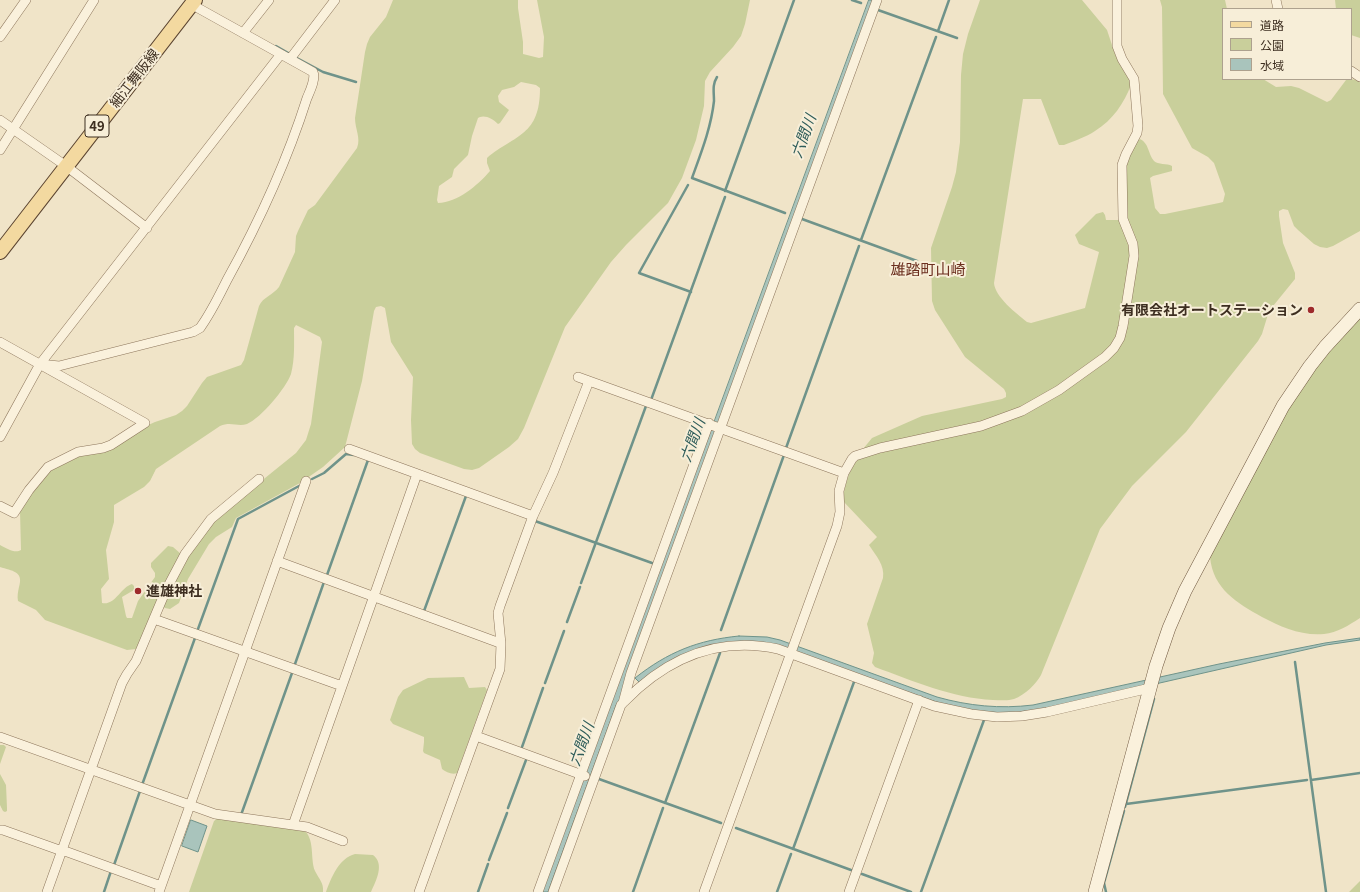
<!DOCTYPE html>
<html>
<head>
<meta charset="utf-8">
<style>
	body { margin:0 }
	#map { position:relative; width:1360px; height:892px; overflow:hidden; background:#f0e4c8; font-family:Georgia,"Noto Sans JP",serif }
	canvas { display:block }
	.legend { position:absolute; left:1222px; top:8px; width:130px; height:72px; box-sizing:border-box; background:#f7eed8; border:1px solid #ada18e; margin:0; padding:5px 7px; list-style:none; font-size:12px; color:#3d2e20 }
	.legend li { display:flex; align-items:center; gap:8px; height:20px }
	.legend b { width:20px; border:1px solid #ada18e }
</style>
</head>
<body>
<div id="map">
<canvas width="1360" height="892"></canvas>
<ul class="legend">
<li><b style="height:5px;background:#f3d9a0"></b>道路</li>
<li><b style="height:11px;background:#c9cf9b"></b>公園</li>
<li><b style="height:11px;background:#a9c4bc"></b>水域</li>
</ul>
</div>
<script>
const c = document.querySelector('canvas').getContext('2d');
c.lineJoin = 'round';
function fillPath(path, color) { c.fillStyle = color; c.fill(path, 'evenodd'); }
function strokePath(path, color, width, dash) { c.strokeStyle = color; c.lineWidth = width; c.lineCap = dash ? 'butt' : 'round'; c.setLineDash(dash || []); c.stroke(path); }
function label(font, color, halo, rows, align = 'center') {
  c.font = font + ' Georgia,"Noto Sans JP",serif'; c.lineWidth = 4; c.setLineDash([]); c.textBaseline = 'middle'; c.strokeStyle = halo; c.fillStyle = color; for (const [text, x, y, turn = 0] of rows) {
    c.save(); c.translate(x, y); c.rotate((+turn || 0) * Math.PI / 180); c.textAlign = isNaN(turn) ? turn : align; if (halo) c.strokeText(text, 0, 0); c.fillText(text, 0, 0); c.restore();
  }
}
fillPath(new Path2D(`
	M393 0H518V8L523 42V54L539 58 543 57 544 37 537 0H750L745 24 741 36 733 47 710 72 705 81 704 106 696 140 682 178 668 203 626 245 611 262 565 327 524 428 518 439 509 447 479 468 472 470 464 469 420 453 415 449 412 444 411 420 413 377 391 342 385 308 381 306 376 307 374 311 362 381 345 447 323 467 300 483 236 518 232 527 216 537 209 544 188 579 179 603 170 609 165 608 162 606 187 555 218 516 296 453 306 440 311 424 322 342 320 337 296 325 294 328C294 343 295 359 291 374 286 388 261 418 247 424 237 427 231 421 220 426L156 469 150 481 144 487 114 505V522L106 550 109 579 101 589 102 603C115 606 121 587 132 584L134 586V590L122 597 126 616 127 618H132L138 601 155 577V573L151 567V563L168 546 173 547 181 554 138 646 136 649 127 650 45 620 36 610 18 601C17 596 18 592 19 587 24 571 12 571 0 567V545C6 548 15 554 21 550L20 511 21 506 50 469 155 422 176 415 182 411 187 406 202 383 207 377 241 365 244 360 259 306C263 297 273 295 279 287L295 252 296 236 298 231 308 210 315 205 357 148C361 138 355 129 355 118L365 52 367 44 370 37 386 17ZM521 82 536 85 540 88C540 136 516 134 487 158V163L490 171C477 186 458 202 438 203L437 200 439 186 452 177 454 169 468 155 472 136 478 118 480 117C486 115 493 119 498 124L500 123 509 110 499 102 498 96 502 90 514 87Z
	M980 0H1082L1107 30 1115 54 1128 75 1131 85C1124 103 1113 120 1095 131 1086 137 1074 141 1064 145H1059L1058 143 1041 99H1023L994 283C995 297 1016 313 1027 322L1031 323 1085 308 1099 252 1079 244 1075 235 1096 214 1103 212 1105 215 1106 220H1119L1131 244 1121 326 1112 347 1058 388 1001 417 863 449 872 438 922 416 1002 399 1006 397V393L1004 389 965 357 935 310 932 301 931 248 952 187 956 172 960 142 961 75 963 54 968 34Z
	M1160 0H1225L1227 9H1223V79H1263L1276 87 1291 86 1299 88 1327 102 1331 100 1346 80 1351 79 1360 81V231L1333 246 1327 248 1320 247 1314 244 1298 230 1294 226 1288 210 1283 209 1279 211V216L1283 243 1295 273V279L1269 311 1262 334 1258 341 1186 432 1132 486 1100 529 1041 675C1036 684 1025 695 1014 699 1008 701 1000 700 993 700 952 698 913 681 875 667L872 663 874 653 867 624 883 578C885 565 876 556 869 545L877 537 843 501C844 486 849 469 859 458L1003 421 1116 350 1136 256 1127 225 1124 171 1133 145 1140 139C1149 143 1148 154 1154 161 1158 165 1167 163 1172 166V171L1153 176 1150 178 1155 208 1160 214H1165L1219 203 1223 202 1225 194 1214 163 1208 157 1192 148 1163 94 1162 7Z
	M1335 0H1360V38L1351 35V9H1336Z
	M1360 317V618C1349 625 1337 633 1324 634 1301 636 1281 627 1262 617 1237 603 1213 589 1210 557L1288 409 1301 389 1329 351Z
	M464 677 469 688 485 687 487 690 457 773C452 775 446 772 442 769L440 760 424 753 423 751 424 742V737L393 724 390 720 398 697 403 690 428 678Z
	M0 745H4L6 747 0 764Z
	M0 774 6 785 7 808V811L5 812 3 811 0 805Z
	M218 818 305 831C315 841 310 859 315 871 319 879 324 883 323 892H189L214 821Z
	M355 854 373 855C385 864 376 881 371 892H326C331 878 339 858 355 854Z
	M1360 880V892H1349L1360 881Z`), '#c9cf9b');
const water = new Path2D(`
	M869 0H874L621 699 617 703 548 892H542Z
	M739 636 767 637 780 640 937 697C969 706 1000 709 1033 705L1219 664 1325 643 1360 638V640L1326 645 1046 709 1009 713 984 712 948 706 766 643 675 658 653 672 639 682 635 678C668 652 698 640 739 636Z
	M191 820 207 826 198 852 182 846Z`);
fillPath(water, '#a9c4bc');
strokePath(water, '#6f938a', 1);
strokePath(new Path2D(`
	M852 0 861 3
	M878 10 957 38
	M938 31 949 0
	M276 46 290 54
	M295 57 323 72 356 82
	M717 77C712 85 714 92 714 101 711 128 701 153 692 178L785 213
	M688 185 639 273 691 292
	M725 191 794 0
	M802 219 917 261
	M861 240 936 37
	M651 400 725 197
	M786 448 859 246
	M312 479 324 473 346 454 354 455
	M535 521 652 563
	M327 575 368 460
	M581 583 646 406
	M424 611 466 496
	M567 622 580 587
	M198 629 238 519 299 486
	M721 630 784 455
	M1295 662 1326 892
	M295 664 324 582
	M545 683 564 631
	M522 747 543 688
	M599 779 721 823
	M1311 780 1360 773
	M142 785 195 638
	M665 803 720 653
	M1126 804 1307 780
	M1125 807 1154 699
	M508 808 526 760
	M241 815 292 673
	M736 828 851 870
	M793 849 854 682
	M489 860 507 813
	M114 865 140 791
	M862 874 911 892
	M104 892 111 871
	M478 892 488 864
	M633 892 663 808
	M777 892 791 854
	M921 892 984 720
	M1106 892 1104 883 1124 811`), '#6f938a', 2.5);
const street = new Path2D(`
	M1276 0 1278 9
	M243 33 269 0
	M0 37 26 0
	M290 59 335 0
	M1351 71 1360 77
	M0 120 66 166 147 228
	M0 150 94 0
	M0 342 145 423 111 445 103 448 78 452 48 467 29 490 14 513 0 506
	M40 364 59 366 193 332 200 328C211 313 219 296 227 280 259 222 287 161 307 98 310 91 316 79 313 72L198 8 192 4
	M578 377 844 473
	M0 437 40 364 281 54
	M349 449 533 516
	M277 561 497 642H501
	M154 619 342 686
	M624 702C666 659 717 636 778 649L934 706 971 714 997 717 1022 716 1047 712 1150 688
	M476 736 585 776
	M0 737 215 814 307 827 343 841
	M293 825 417 474
	M0 830H3L62 851
	M62 850 161 886
	M47 892 122 683 127 674 136 661 166 590 185 554 211 519 259 479
	M159 892 306 481
	M419 892 500 669 501 644 498 613 500 606 533 516 553 473 589 381
	M538 892 709 423
	M553 892 621 705 623 703 631 673 877 0
	M704 892 837 526 840 512 839 491 844 473 852 459 855 456 880 448 981 426 1022 411 1059 390 1105 357 1114 348 1120 338 1123 326 1134 256 1133 244 1123 219 1122 165 1126 154 1137 133 1138 126 1134 79 1122 59 1117 46V0
	M849 892 919 700`);
const secondary = new Path2D(`
	M1095 892 1156 666 1169 628 1185 591 1283 406 1310 366 1325 347 1360 309`);
const primary = new Path2D(`
	M0 252 195 0`);
strokePath(street, '#8d765c', 10);
strokePath(secondary, '#6f573f', 14);
strokePath(primary, '#5b4430', 16);
strokePath(street, '#faf1dc', 9);
strokePath(secondary, '#faf1dc', 13);
strokePath(primary, '#f3d9a0', 14);
for (const [x, y, r, color] of [
	[1311,310,4,"#9e2a2b"],
	[138,591,4,"#9e2a2b"]
]) { const dot = new Path2D(); dot.arc(x, y, r, 0, 2 * Math.PI); c.fillStyle = color; c.fill(dot); strokePath(dot, '#f7eed8', 1.5); }
for (const [x, y, w] of [
	[97,126,24]
]) { const box = new Path2D(); box.roundRect(x - w / 2, y - 11, w, 22, 3); c.fillStyle = '#f7eed8'; c.fill(box); strokePath(box, '#3d2e20', 1); }
label('bold 13px', '#3d2e20', null, [
	["49",97,126]
]);
label('14px', '#3d2e20', '#f7eed8', [
	["細江舞阪線",134,78,-52]
]);
label('bold 14px', '#3d2e20', '#f7eed8', [
	["有限会社オートステーション",1303,310],
	["進雄神社",146,591,"left"]
], 'right');
label('italic 15px', '#2f5d5a', '#f7eed8', [
	["六間川",803,136,-70],
	["六間川",692,440,-70],
	["六間川",581,744,-70]
]);
label('15px', '#6b2e1e', '#f7eed8', [
	["雄踏町山崎",928,269]
]);
</script>
</body>
</html>
